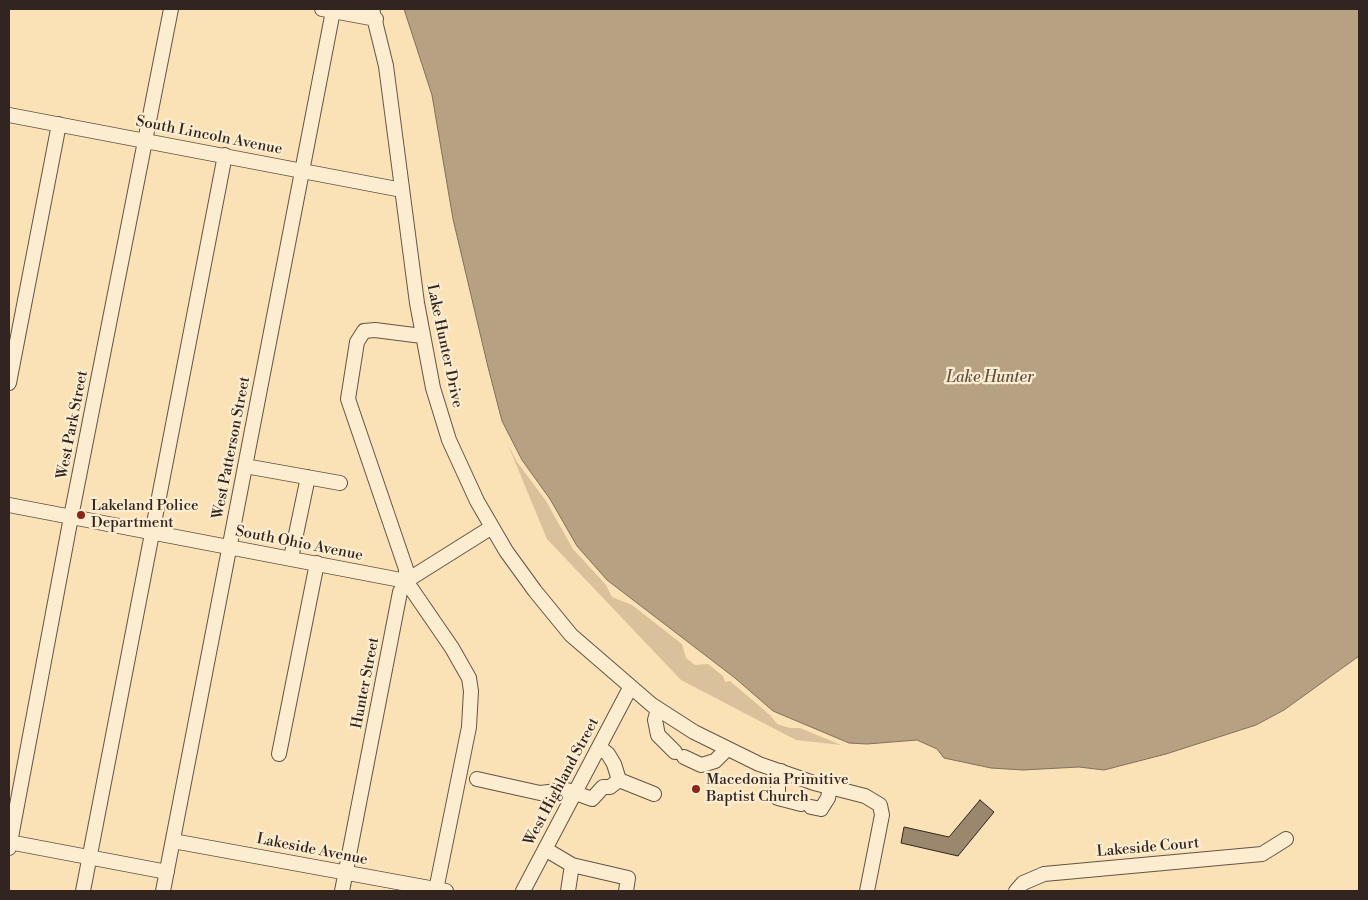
<!DOCTYPE html>
<html>
<head>
<meta charset="utf-8">
<style>
	body { margin:0 }
	#map { position:relative; width:1368px; height:900px; overflow:hidden; background:#fbe1b6; font-family:"Libre Bodoni",serif }
	canvas { display:block }
	.frame { position:absolute; inset:0; border:10px solid #322520; pointer-events:none }
</style>
</head>
<body>
<div id="map">
<canvas width="1368" height="900"></canvas>
<div class="frame"></div>
</div>
<script>
const g = document.querySelector('canvas').getContext('2d');
g.lineJoin = 'round';
function fill(path, color) { g.fillStyle = color; g.fill(path, 'evenodd'); }
const toPath = rows => new Path2D(rows.map(r => 'M' + r).join(''));
function stroke(path, color, width, dash) { g.strokeStyle = color; g.lineWidth = width; g.lineCap = dash ? 'butt' : 'round'; g.setLineDash(dash || []); g.stroke(path); }
function label(font, color, halo, rows, align = 'center') {
  g.font = font + ' "Libre Bodoni",serif'; g.lineWidth = 4.5; g.setLineDash([]); g.textBaseline = 'middle'; g.strokeStyle = halo; g.fillStyle = color; for (const [text, x, y, turn = 0] of rows) {
    g.save(); g.translate(x, y); g.rotate((+turn || 0) * Math.PI / 180); g.textAlign = isNaN(turn) ? turn : align; if (halo) g.strokeText(text, 0, 0); g.fillText(text, 0, 0); g.restore();
  }
}
const green = toPath([
	[508,445,517,462,546,501,573,549,606,585,612,597,632,605,682,644,686,658,695,665,708,664,723,676,725,682,730,681,771,716,777,724,790,728,800,728,841,745,796,740,681,680,547,539]
]);
const water = toPath([
	[404,9,1359,9,1359,656,1284,710,1256,725,1166,754,1104,770,1079,767,1023,770,991,768,944,758,937,749,917,740,867,744,849,743,773,711,735,678,607,580,577,546,550,499,522,460,502,421,488,367,453,219,432,95,404,9]
]);
const building = toPath([
	[980,800,994,812,958,856,901,843,904,827,949,837,980,800]
]);
const minor = toPath([
	[322,9,376,19],
	[372,9,386,66,417,303,433,388,449,440,477,501,506,551,535,591,571,635,652,705,694,732,759,764,814,783,865,796,880,805,882,815,867,891],
	[9,115,402,190],
	[422,336,375,330,364,331,357,342,348,399,406,569,406,581,452,648,469,678,471,691,469,727,436,890],
	[9,383,59,124],
	[245,466,340,483],
	[9,505,406,581],
	[291,558,308,477],
	[658,709,655,720,658,735,675,752],
	[599,747,608,754,614,764,619,780],
	[279,754,317,563],
	[684,757,701,765,705,764,715,761,727,749],
	[781,771,778,783,778,798,801,804],
	[477,779,540,793,567,790,592,799,603,787,610,787,619,780],
	[619,780,654,794],
	[811,807,821,809,828,798,830,787],
	[173,841,446,891],
	[9,842,167,872],
	[9,848,71,517,171,9],
	[545,849,572,865,628,878,626,891],
	[83,891,225,155],
	[163,891,333,11],
	[342,891,400,592,406,581,492,527],
	[523,891,630,688],
	[568,891,572,865],
	[1016,891,1023,883,1044,874,1262,854,1286,839]
]);
const markers = [
	[81,515,5,"#8f2418"],
	[696,789,5,"#8f2418"]
];
const streetNames = [
	["South Lincoln Avenue",209,136,11],
	["Lake Hunter Drive",444,346,78],
	["West Park Street",73,425,-79],
	["West Patterson Street",232,448,-79],
	["South Ohio Avenue",299,544,11],
	["Hunter Street",366,683,-79],
	["West Highland Street",562,782,-62],
	["Lakeside Court",1148,848,-5],
	["Lakeside Avenue",312,850,11]
];
const poiNames = [
	["Lakeland Police",91,506],
	["Department",91,523],
	["Macedonia Primitive",706,780],
	["Baptist Church",706,797]
];
const waterNames = [
	["Lake Hunter",990,378]
];
fill(green, '#d9c19c');
fill(water, '#b7a183');
stroke(water, '#826f5b', 1);
fill(building, '#9b876e');
stroke(building, '#322520', 1);
stroke(minor, '#645446', 16);
stroke(minor, '#fcecd0', 14);
for (const [x, y, r, color] of markers) { const dot = new Path2D(); dot.arc(x, y, r, 0, 2 * Math.PI); g.fillStyle = color; g.fill(dot); stroke(dot, '#fcecd0', 2); }
label('15px', '#322520', '#fcecd0', streetNames);
label('15px', '#322520', '#fcecd0', poiNames, 'left');
label('italic 16px', '#615043', '#fcecd0', waterNames);
</script>
</body>
</html>
